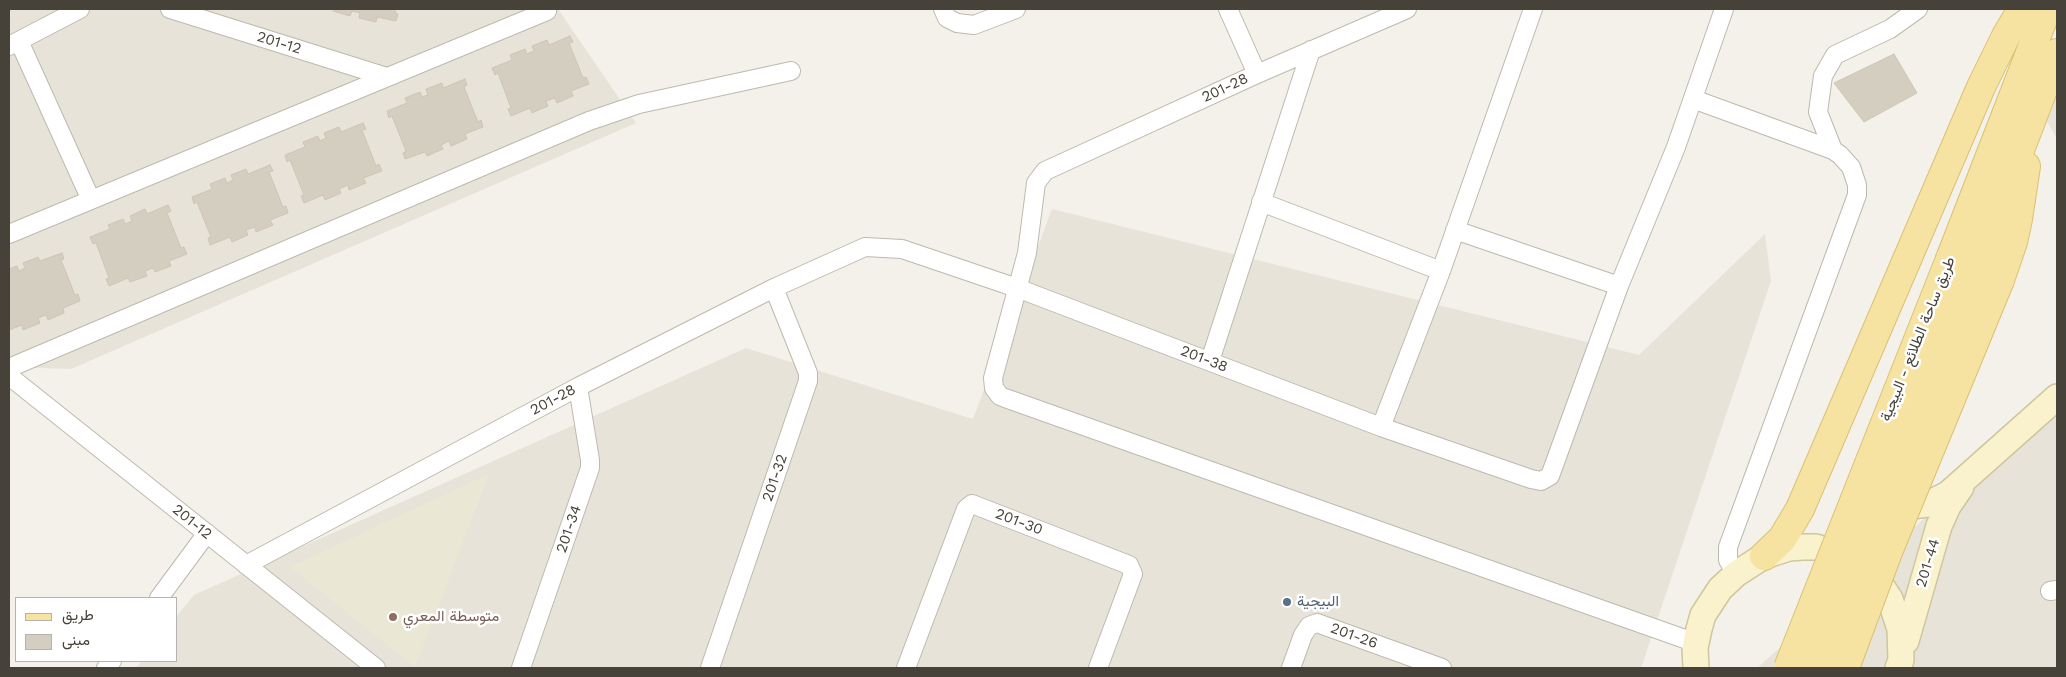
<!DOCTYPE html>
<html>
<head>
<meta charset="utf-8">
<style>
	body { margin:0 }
	#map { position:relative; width:2066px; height:677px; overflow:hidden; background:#f3f1ea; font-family:"Work Sans",Vazirmatn,sans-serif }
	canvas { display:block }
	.frame { position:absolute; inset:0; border:10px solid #474239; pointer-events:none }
	.legend { position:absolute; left:15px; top:597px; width:162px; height:65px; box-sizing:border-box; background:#fff; border:1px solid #b5b3b0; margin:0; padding:6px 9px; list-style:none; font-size:15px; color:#474239 }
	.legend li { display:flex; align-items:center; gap:10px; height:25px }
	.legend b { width:25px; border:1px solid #b5b3b0 }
</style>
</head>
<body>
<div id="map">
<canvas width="2066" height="677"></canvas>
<div class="frame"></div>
<ul class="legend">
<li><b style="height:6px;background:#f6e3a1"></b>طريق</li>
<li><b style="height:14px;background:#d4cec0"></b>مبنى</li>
</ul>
</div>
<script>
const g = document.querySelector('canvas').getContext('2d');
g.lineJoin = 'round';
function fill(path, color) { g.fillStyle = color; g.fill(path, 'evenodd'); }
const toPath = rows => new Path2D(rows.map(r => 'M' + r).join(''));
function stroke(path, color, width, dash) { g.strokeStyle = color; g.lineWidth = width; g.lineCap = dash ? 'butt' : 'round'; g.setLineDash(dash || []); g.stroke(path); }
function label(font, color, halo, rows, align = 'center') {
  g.font = font + ' "Work Sans",Vazirmatn,sans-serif'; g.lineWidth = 5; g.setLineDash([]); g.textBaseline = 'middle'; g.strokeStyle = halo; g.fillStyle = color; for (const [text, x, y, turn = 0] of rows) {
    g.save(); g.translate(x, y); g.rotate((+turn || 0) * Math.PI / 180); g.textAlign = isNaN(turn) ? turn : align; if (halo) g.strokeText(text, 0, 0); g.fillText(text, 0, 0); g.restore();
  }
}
const residential = toPath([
	[9,9,558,9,636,123,71,369,9,367],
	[2057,63,2057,139,2027,86],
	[1052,209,1639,355,1765,234,1771,281,1641,668,136,668,142,661,176,661,176,617,194,595,746,348,973,419],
	[2057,399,2057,668,1757,668,1974,474]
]);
const education = toPath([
	[489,474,415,667,290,567]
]);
const building = toPath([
	[334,9,396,9,395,13,398,14,396,21,377,17,376,22,359,18,360,13,352,11,350,16,333,11,334,9],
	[570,36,573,42,569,43,583,78,586,77,589,84,571,91,573,96,557,103,555,98,546,101,548,106,532,113,530,108,511,116,508,109,511,108,498,73,495,75,492,68,512,60,510,55,525,49,527,54,534,51,532,46,547,40,549,45,570,36],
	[1894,54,1917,93,1864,122,1834,83,1894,54],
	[465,79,467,85,464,87,478,122,481,120,483,127,465,134,467,139,451,146,449,141,441,145,443,149,427,156,425,152,405,159,403,153,406,151,392,116,389,118,387,111,407,103,405,98,420,92,422,97,428,95,426,89,442,83,443,88,465,79],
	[363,123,366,129,362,130,376,166,379,164,382,171,363,178,366,183,349,190,348,185,339,189,341,193,325,200,323,195,304,203,301,196,304,195,290,160,287,162,285,155,305,147,303,142,318,136,320,141,326,138,324,133,339,127,341,132,363,123],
	[270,165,273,171,269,172,283,207,286,206,288,213,270,220,273,225,256,232,255,227,246,230,248,235,232,242,230,237,210,245,208,238,211,237,197,202,194,204,192,197,212,189,210,184,225,178,227,183,233,180,231,175,246,169,248,174,270,165],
	[168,205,171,211,167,213,181,248,184,247,187,254,169,261,171,266,155,272,153,268,145,271,147,276,130,282,128,278,109,286,106,279,109,278,96,243,93,244,90,237,110,229,108,225,123,219,125,224,132,221,130,216,145,209,147,214,168,205],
	[62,253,64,259,61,260,75,295,78,294,80,301,63,308,64,313,48,320,46,315,38,318,40,323,23,330,22,325,9,330,9,269,17,266,19,271,25,268,23,263,38,257,40,261,62,253]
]);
const street = toPath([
	[170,9,387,77],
	[943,9,947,18,957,23,974,25,1016,9],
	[1228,9,1257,74],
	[1407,9,1257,74,1045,171,1036,183,1027,253,993,378,994,388,1000,396,1005,398,1696,643],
	[19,41,91,200],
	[9,46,80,9],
	[1693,99,1833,150,1840,155,1851,167,1857,185,1857,195,1728,547,1728,560,1736,574],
	[1833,150,1818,112,1823,76,1835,55,1890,29,1918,9],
	[1261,202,1441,271],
	[1455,230,1619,286],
	[9,234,547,11],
	[1210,361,1311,50],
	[9,368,589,121,639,104,791,71],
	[9,376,376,668],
	[1381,427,1441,271,1533,9],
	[246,565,578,387,774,288,865,247,902,249,1017,288,1381,427,1531,479,1541,481,1550,476,1619,286,1676,147,1724,9],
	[2050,591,2057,590],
	[159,598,207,533],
	[106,668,112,661],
	[521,668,590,468,590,460,578,387],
	[710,668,808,381,808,373,774,288],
	[906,668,966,509,972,504,1129,565,1133,574,1098,668],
	[1291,668,1303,635,1309,626,1317,623,1442,668]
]);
const secondary = toPath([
	[1891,512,1902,507,1928,504,1948,494,2057,397],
	[1906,641,1939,526,1948,506,1961,487],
	[1696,668,1695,648,1699,629,1703,615,1720,589,1736,574,1764,556,1789,548,1803,547,1816,547,1846,557,1872,574,1882,587,1890,599,1900,629,1901,660,1898,668]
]);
const primary = toPath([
	[1950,259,2047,9],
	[1975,268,2057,53],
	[2000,280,2013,242,2018,219,2026,166],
	[1764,556,1782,539,1800,509,1981,87,2006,36,2022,9]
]);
const primaryBridge = toPath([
	[1788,668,1950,259],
	[1816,668,1975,268],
	[1845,668,1888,552,2000,280]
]);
const markers = [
	[1287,602,5,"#5c6f8a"],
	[393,617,5,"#8d6e63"]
];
const streetNames = [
	["201-12",279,43,17],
	["201-28",1225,88,-25],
	["طريق ساحة الطلائع - البيجية",1918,339,-68],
	["201-38",1204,359,21],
	["201-28",553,400,-28],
	["201-32",775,478,-71],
	["201-12",192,522,39],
	["201-30",1019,522,21],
	["201-34",569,529,-71],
	["201-44",1928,563,-73],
	["201-26",1354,636,20]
];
const serviceNames = [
	["البيجية",1297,602]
];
const educationNames = [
	["متوسطة المعري",403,617]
];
fill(residential, '#e7e3d8');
fill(education, '#ebe7d5');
fill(building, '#d4cec0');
stroke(building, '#cec6b4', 1);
stroke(street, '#beb9ad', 20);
stroke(secondary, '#cfc69d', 28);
stroke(primary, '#dac272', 30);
stroke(street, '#fff', 18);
stroke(secondary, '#faf2cd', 25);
stroke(primary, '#f6e3a1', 28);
stroke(primaryBridge, '#dac272', 30, []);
stroke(primaryBridge, '#f6e3a1', 28);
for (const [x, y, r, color] of markers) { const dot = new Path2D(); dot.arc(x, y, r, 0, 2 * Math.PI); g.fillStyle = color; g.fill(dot); stroke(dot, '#fff', 2); }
label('15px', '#474239', '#fff', streetNames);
label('15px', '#4e5e75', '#fff', serviceNames, 'left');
label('15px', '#785e54', '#fff', educationNames, 'left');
</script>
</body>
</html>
